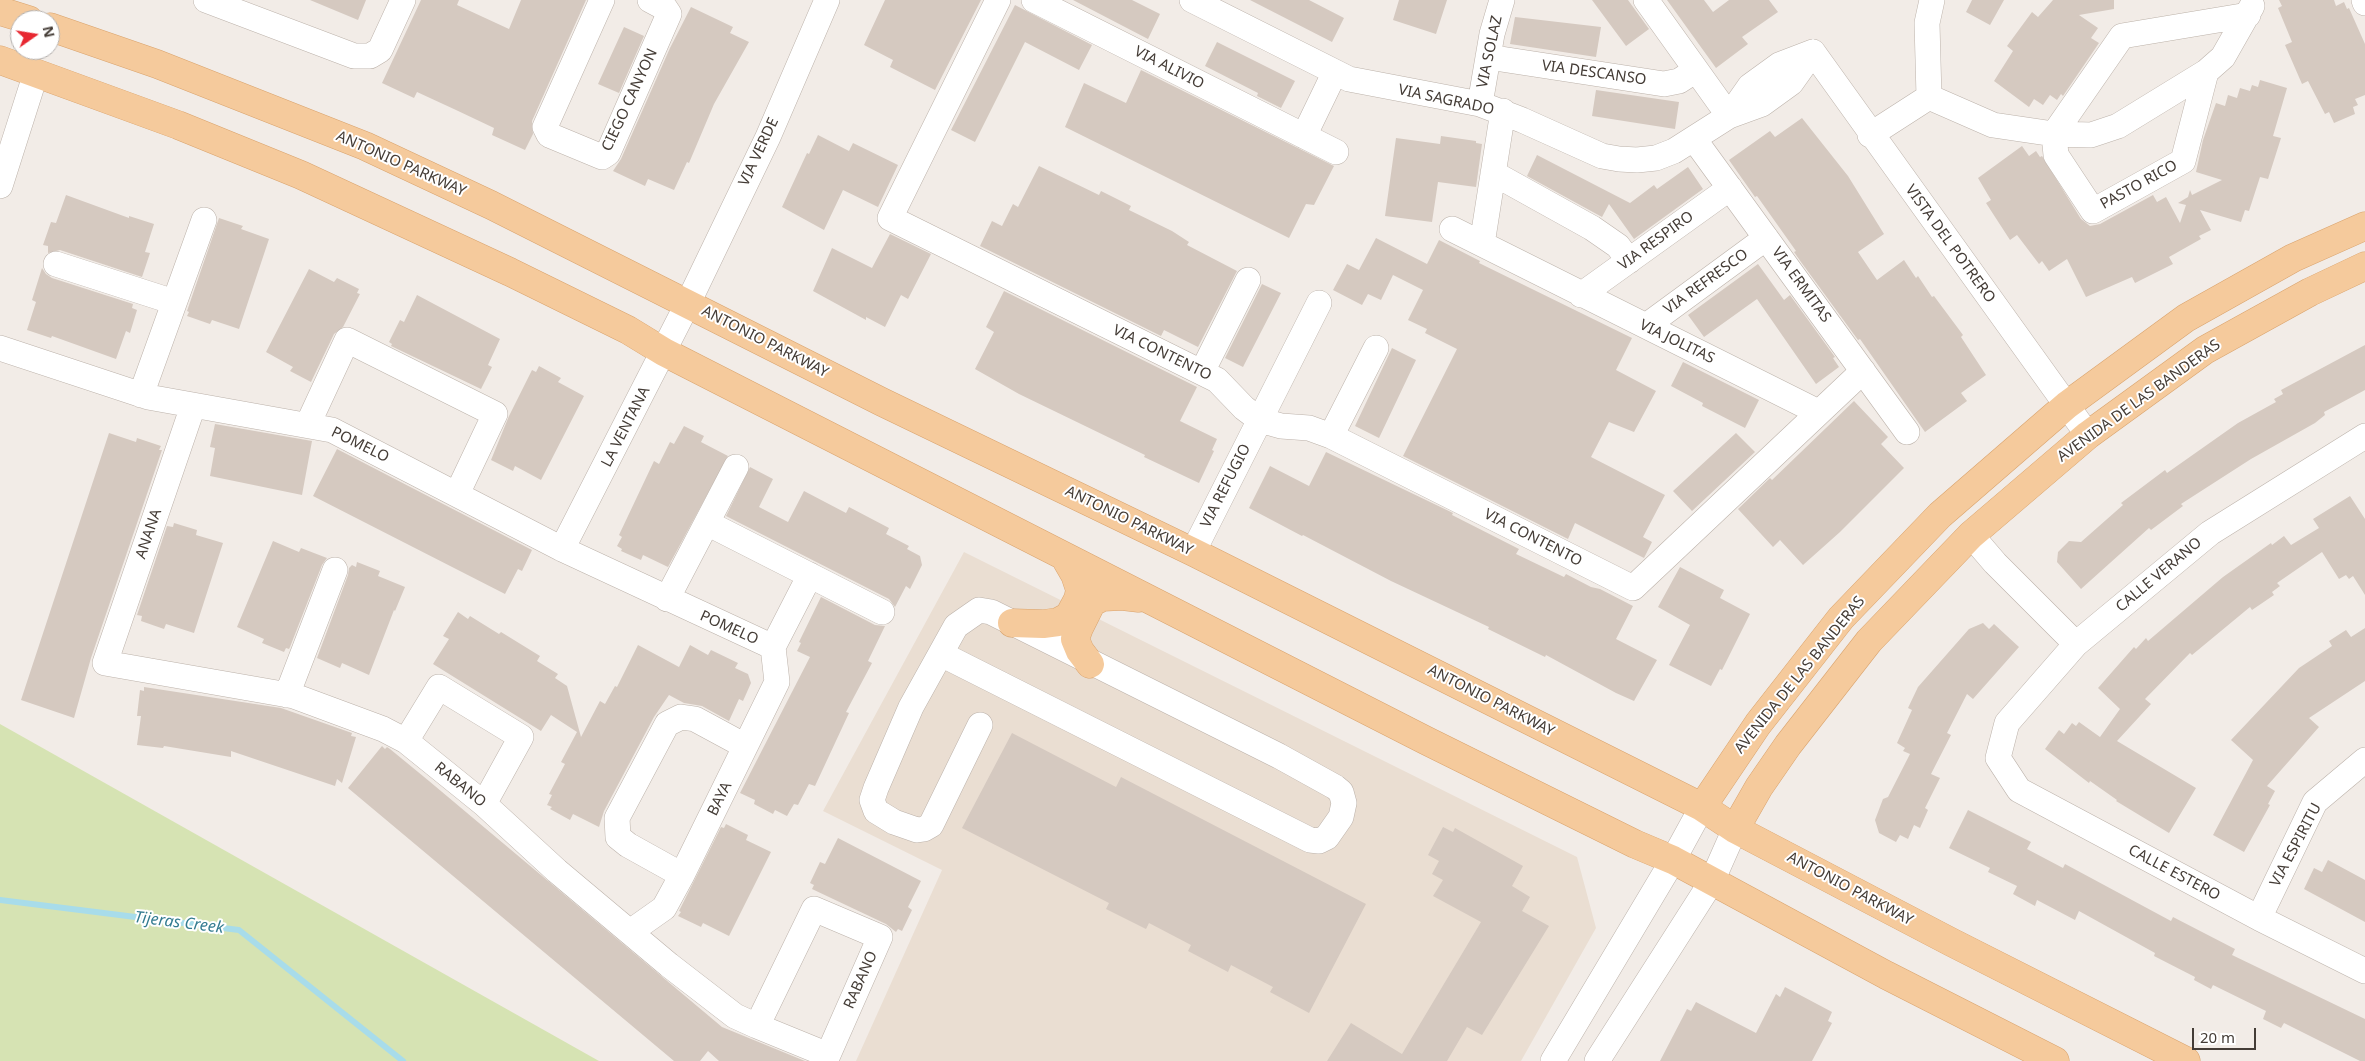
<!DOCTYPE html>
<html>
<head>
<meta charset="utf-8">
<style>
	body { margin:0 }
	#map { position:relative; width:2365px; height:1061px; overflow:hidden; background:#f2ece7; font-family:"Noto Sans",sans-serif }
	canvas { display:block }
	.north { position:absolute; left:10px; top:10px; width:50px; height:50px; box-sizing:border-box; background:#fff; border:1px solid #b4b1af; border-radius:50%; rotate:77deg; font-size:14px; font-weight:700; line-height:20px; text-align:center; color:#443c36 }
	.north::after { content:''; display:block; margin:auto; width:18px; height:22px; background:#e72831; clip-path:polygon(50% 0,100% 100%,50% 72%,0 100%) }
	.scale { position:absolute; left:2192px; top:1028px; width:64px; height:22px; box-sizing:border-box; border:2px solid #443c36; border-top:0; padding-left:6px; font-size:15px; line-height:18px; white-space:nowrap; color:#443c36; -webkit-text-stroke:4px #fff; paint-order:stroke }
</style>
</head>
<body>
<div id="map">
<canvas width="2365" height="1061"></canvas>
<div class="north">N</div>
<div class="scale">20 m</div>
</div>
<script>
const g = document.querySelector('canvas').getContext('2d');
g.lineJoin = 'round';
function fill(path, color) { g.fillStyle = color; g.fill(path, 'evenodd'); }
const toPath = rows => new Path2D(rows.map(r => 'M' + r).join(''));
function stroke(path, color, width, dash) { g.strokeStyle = color; g.lineWidth = width; g.lineCap = dash ? 'butt' : 'round'; g.setLineDash(dash || []); g.stroke(path); }
function label(font, color, halo, rows, align = 'center') {
  g.font = font + ' "Noto Sans",sans-serif'; g.lineWidth = 4; g.setLineDash([]); g.textBaseline = 'middle'; g.strokeStyle = halo; g.fillStyle = color; for (const [text, x, y, turn = 0] of rows) {
    g.save(); g.translate(x, y); g.rotate((+turn || 0) * Math.PI / 180); g.textAlign = isNaN(turn) ? turn : align; if (halo) g.strokeText(text, 0, 0); g.fillText(text, 0, 0); g.restore();
  }
}
const education = toPath([
	[964,552,1577,857,1596,928,1521,1061,856,1061,942,870,823,811]
]);
const green = toPath([
	[0,724,599,1061,0,1061]
]);
const stream = toPath([
	[0,900,239,930,403,1061]
]);
const building = toPath([
	[310,0,366,0,358,20],
	[421,0,459,0,457,5,509,29,521,0,586,0,532,121,533,134,525,150,492,135,494,128,456,110,417,92,414,98,382,83],
	[885,0,981,0,935,90,890,67,893,60,864,45],
	[1073,0,1132,0,1160,14,1148,39],
	[1250,0,1309,0,1344,18,1332,42],
	[1399,0,1447,0,1436,34,1393,20],
	[1592,0,1628,0,1649,29,1626,46],
	[1667,0,1704,0,1713,12,1729,0,1769,0,1778,12,1742,37,1748,44,1716,68],
	[1972,0,2004,0,1990,25,1966,12],
	[2053,0,2114,0,2114,9,2079,15,2098,28,2091,38,2099,43,2063,96,2061,94,2057,100,2050,95,2043,105,2034,99,2029,107,1994,81,2013,51,2007,46,2032,12,2038,17],
	[2279,0,2334,0,2336,6,2344,2,2347,9,2349,8,2365,44,2365,95,2355,99,2358,105,2353,107,2355,114,2334,123,2329,112,2325,114,2308,81,2302,84,2285,45,2292,42,2278,8,2282,6],
	[1015,5,1092,45,1079,70,1025,42,975,142,951,130],
	[691,7,733,27,730,33,749,42,714,104,689,163,687,162,674,190,648,179,645,186,613,171,621,159,670,48],
	[1515,17,1601,27,1596,57,1510,44],
	[624,27,644,36,619,93,598,84],
	[1217,42,1295,81,1281,108,1257,96,1258,93,1205,66],
	[1141,70,1334,166,1314,205,1306,204,1289,238,1065,127,1084,83,1126,103],
	[2260,80,2287,88,2273,136,2281,138,2268,179,2260,177,2249,211,2245,210,2241,222,2200,210,2211,230,2199,236,2201,239,2169,257,2173,264,2135,283,2132,277,2086,297,2067,259,2049,271,2042,261,2039,264,2017,235,2010,240,1986,203,1991,200,1978,178,2022,146,2029,156,2036,151,2040,157,2042,156,2081,219,2090,226,2100,224,2153,195,2157,202,2166,197,2180,223,2186,205,2178,203,2188,197,2190,190,2192,195,2222,180,2196,172,2203,140,2216,103,2225,106,2228,95,2237,98,2240,88,2250,91,2252,85,2258,87],
	[1596,90,1679,102,1675,129,1592,116],
	[1802,118,1848,176,1884,234,1858,252,1877,280,1904,260,1916,278,1918,276,1932,297,1934,296,1963,335,1961,337,1986,375,1961,393,1967,401,1925,432,1860,339,1858,340,1801,262,1794,252,1796,251,1757,196,1755,197,1729,160,1770,131,1775,137],
	[818,135,849,151,853,143,898,165,878,207,843,190,824,230,782,207,807,153,809,154],
	[1441,136,1476,141,1476,143,1482,144,1476,187,1438,182,1432,222,1385,216,1396,138,1440,144],
	[1537,155,1630,203,1654,185,1657,189,1688,167,1703,189,1634,239,1609,204,1602,217,1527,176],
	[1039,166,1099,195,1101,191,1131,206,1129,210,1172,231,1189,242,1187,245,1237,271,1198,347,1164,330,1161,336,980,246,992,221,1002,226,1013,204,1018,207],
	[66,195,129,218,129,216,154,224,145,252,150,253,142,277,60,250,48,253,48,246,43,245,51,222,56,223],
	[219,218,243,226,241,229,269,239,239,329,212,320,210,324,187,316,189,312,187,311],
	[890,234,931,254,908,299,901,295,885,327,866,317,866,320,813,291,832,248,872,268],
	[1376,238,1427,264,1439,240,1480,261,1479,263,1632,338,1616,370,1656,391,1634,432,1609,422,1591,457,1665,495,1643,537,1652,542,1644,558,1575,523,1568,539,1403,456,1457,349,1425,333,1427,329,1408,320,1423,290,1393,275,1381,300,1368,294,1362,305,1333,290,1347,264,1359,270],
	[1758,264,1784,300,1790,295,1835,357,1833,358,1839,367,1816,384,1757,299,1704,337,1688,315],
	[42,268,46,274,52,278,133,304,132,308,137,310,130,333,126,331,116,359,52,336,51,338,27,330,36,302,32,300],
	[309,269,334,282,337,278,359,289,357,293,360,294,343,327,334,334,311,382,290,371,293,367,266,352],
	[1262,284,1281,293,1243,367,1225,358],
	[1004,291,1197,387,1180,421,1217,439,1212,450,1214,451,1199,483,1144,457,1145,455,1019,394,975,369,994,332,986,327],
	[417,295,500,339,488,365,492,367,481,389,391,346,392,344,389,342,400,320,404,322],
	[2365,345,2365,390,2324,412,2325,415,2315,423,2251,459,2181,504,2183,506,2151,530,2149,528,2081,589,2057,562,2058,552,2069,541,2081,542,2123,505,2121,503,2165,470,2167,473,2238,423,2276,402,2274,399,2283,394,2281,390],
	[1392,348,1416,360,1379,438,1355,426],
	[1683,362,1759,400,1745,428,1702,406,1703,403,1671,386],
	[539,366,561,378,558,382,584,396,541,480,515,466,513,471,491,460,509,416,532,370,536,372],
	[1854,401,1888,437,1881,444,1904,468,1840,532,1803,565,1780,540,1773,547,1738,509,1770,478,1772,480],
	[215,424,312,441,302,495,210,476,215,448,210,447],
	[684,426,704,436,701,442,728,456,668,567,643,555,641,560,621,551,622,549,617,546,622,537,619,535,654,461,659,464,670,442,674,444],
	[109,433,136,442,137,438,161,446,159,450,162,450,91,658,74,718,21,700],
	[1736,433,1755,452,1692,511,1673,491],
	[337,449,532,550,522,571,518,569,505,594,313,496],
	[1326,452,1453,513,1452,515,1519,549,1516,554,1564,577,1566,574,1591,587,1600,589,1633,606,1616,639,1657,660,1634,701,1616,693,1546,655,1545,657,1488,629,1489,627,1391,581,1303,535,1302,536,1249,508,1270,466,1309,486],
	[750,467,773,479,759,507,788,522,804,491,846,513,849,507,889,528,886,534,909,546,907,549,920,556,922,565,910,589,906,586,895,607,889,599,726,516],
	[2350,496,2365,519,2365,595,2353,576,2349,579,2346,575,2339,579,2322,552,2277,583,2280,586,2272,592,2274,595,2252,610,2250,607,2192,655,2190,653,2145,699,2151,704,2117,741,2196,788,2169,833,2116,801,2117,800,2090,781,2089,783,2045,749,2059,730,2064,734,2072,723,2076,726,2079,722,2100,737,2120,709,2098,688,2134,647,2136,649,2146,638,2148,641,2223,577,2271,543,2272,545,2284,536,2291,545,2319,528,2313,519],
	[174,523,197,530,196,535,223,543,194,633,166,624,164,629,141,621,142,616,137,615,167,526,173,527],
	[273,541,299,552,301,548,327,558,322,565,290,647,289,649,286,648,284,652,262,643,264,639,237,627],
	[357,562,380,571,378,576,405,587,395,611,394,610,369,675,342,663,340,668,317,658,348,575,349,568,352,565,356,567],
	[1680,567,1724,590,1720,598,1750,614,1722,670,1720,669,1711,686,1669,665,1690,625,1658,607],
	[821,597,875,625,885,626,868,661,872,663,846,712,849,713,815,786,809,784,798,805,794,804,787,816,775,810,773,814,754,804,755,800,740,793,810,657,797,651,801,643,799,642],
	[458,612,468,619,470,616,499,634,501,632,540,656,537,661,558,674,555,678,567,686,581,737,600,701,605,704,615,686,617,687,638,645,679,667,690,645,708,655,711,650,738,663,735,668,748,674,751,683,743,701,739,699,729,721,702,706,684,703,669,695,654,717,604,811,599,827,573,814,570,820,550,809,552,807,547,805,552,795,549,794,565,764,561,762,577,732,551,715,541,731,433,664,449,639,443,636],
	[1983,623,1989,629,1994,624,2019,647,1973,699,1967,694,1947,733,1951,735,1931,774,1940,778,1925,808,1928,810,1920,828,1914,825,1908,839,1900,835,1896,842,1879,833,1875,820,1883,799,1888,797,1910,754,1903,751,1905,748,1897,743,1912,710,1908,708,1918,687,1969,629],
	[2365,628,2365,681,2309,718,2319,727,2267,786,2275,791,2268,804,2270,805,2244,852,2213,835,2253,760,2231,740,2299,668,2332,646,2329,641,2346,630,2351,637],
	[144,687,281,708,352,733,351,736,356,737,342,783,337,779,335,786,231,751,231,757,164,746,163,748,137,745,141,716,137,716,140,690,144,691],
	[1012,733,1116,787,1121,777,1366,904,1309,1013,1270,992,1273,987,1231,965,1228,972,1188,951,1191,945,1149,923,1146,929,1106,909,1109,903,962,828],
	[382,746,385,749,387,747,390,749,429,781,722,1027,805,1061,719,1061,708,1051,700,1061,674,1061,348,788],
	[1968,810,2031,842,2027,849,2063,868,2065,864,2171,921,2173,917,2235,949,2232,955,2365,1019,2365,1061,2360,1061,2284,1023,2281,1028,2263,1019,2266,1011,2213,985,2211,989,2194,980,2195,977,2154,956,2155,953,2079,911,2075,920,2037,900,2035,906,2013,894,2017,886,1988,872,1990,868,1949,848],
	[726,824,748,835,746,840,771,852,729,936,703,923,701,927,678,916,681,912,679,911,721,827,724,828],
	[1443,827,1453,832,1455,828,1523,866,1512,886,1530,897,1522,911,1549,926,1482,1035,1467,1027,1447,1061,1327,1061,1351,1023,1402,1054,1481,922,1433,896,1443,880,1432,874,1439,861,1428,855],
	[838,838,921,881,908,907,912,910,902,931,898,929,896,932,886,924,812,889,814,885,810,883,820,862,825,864],
	[2328,860,2365,880,2365,922,2304,889,2314,868,2322,872],
	[1785,987,1832,1012,1828,1021,1832,1023,1812,1061,1660,1061,1687,1009,1691,1011,1696,1002,1756,1033,1776,994,1780,997]
]);
const minor = toPath([
	[206,0,354,56,370,56,380,50,403,0],
	[602,0,545,127,549,135,602,157,608,153,669,14,665,8,650,0],
	[998,0,890,218,1217,380,1244,408,1260,420,1281,426,1309,428,1331,436,1633,588,1863,371],
	[1034,0,1336,152],
	[1192,0,1349,79,1480,104,1522,120,1602,156,1619,159,1637,160,1656,158,1674,151,1729,116,1762,104,1791,83,1813,52],
	[1646,0,1729,116],
	[1932,0,1927,23,1929,97,1993,125,2054,134,2091,135,2118,126,2206,72,2223,57,2252,6],
	[2364,0,2365,3],
	[1813,52,2088,435],
	[1488,57,1664,84,1679,81,1696,70],
	[2206,72,2183,161,2093,211,2056,155,2054,134,2122,36,2248,15],
	[1480,104,1492,34,1502,0],
	[1729,116,1750,86,1779,65,1813,52],
	[1870,135,1929,97],
	[1304,136,1334,74],
	[1694,139,1907,432],
	[1493,173,1592,228,1618,246,1629,261],
	[0,186,36,73],
	[1452,229,1818,412],
	[1482,244,1503,111],
	[56,264,174,302],
	[1581,295,1730,188],
	[1646,326,1766,238],
	[0,348,148,397,332,430,562,549,773,647],
	[1202,372,1248,280],
	[141,395,204,220],
	[193,406,105,663,294,696,383,729,406,741,484,804,557,871,669,965,735,1016,757,1026,828,1055,880,937,814,909,757,1026],
	[308,424,347,340,495,414,457,494],
	[1331,436,1376,348],
	[2365,436,2210,533,2076,644,2007,723,1998,758,2019,790,2259,918,2365,971],
	[707,523,882,612],
	[1971,535,1995,563,2076,644],
	[562,549,688,303,768,137,827,0],
	[1193,552,1319,303],
	[667,599,736,467],
	[773,647,810,575],
	[941,654,1310,840,1319,841,1327,837,1341,817,1344,803,1341,792,1335,787,1279,756,991,612,979,610,956,626,911,707,876,788,872,800,876,811,894,822,917,830,924,829,931,825,980,725],
	[287,695,335,570],
	[406,741,439,687,521,737,484,804],
	[682,875,628,845,618,837,617,818,667,724,681,717,695,719,745,746],
	[2259,918,2315,802,2365,760],
	[630,932,664,908,682,875,777,682,773,647],
	[1553,1061,1673,860,1702,807],
	[1597,1061,1712,881,1735,829]
]);
const major = toPath([
	[0,11,29,20],
	[50,27,157,64,365,146,491,205,882,402,1193,552,1702,807,1735,829,1951,942,2186,1061],
	[0,60,178,125,301,175,510,272,628,330,664,352,1427,741,1635,844,1673,860,1886,975,2055,1061],
	[1012,623,1043,624,1058,622,1069,616,1078,599,1080,590,1075,575,1064,556],
	[1090,664,1080,651,1075,639,1079,628,1092,602,1103,597,1122,596,1139,598],
	[1702,807,1758,724,1841,618,1940,515,2067,405,2186,318,2293,258,2365,226],
	[1735,829,1759,787,1788,745,1869,641,1971,535,2088,435,2205,350,2310,292,2365,266]
]);
const streetNames = [
	["VIA SOLAZ",1490,52,-78],
	["VIA ALIVIO",1169,68,27],
	["VIA DESCANSO",1594,73,8],
	["CIEGO CANYON",630,100,-65],
	["VIA SAGRADO",1446,100,12],
	["VIA VERDE",759,152,-65],
	["ANTONIO PARKWAY",401,164,24],
	["PASTO RICO",2139,185,-29],
	["VIA RESPIRO",1656,241,-36],
	["VISTA DEL POTRERO",1950,244,54],
	["VIA REFRESCO",1706,282,-36],
	["VIA ERMITAS",1801,285,54],
	["ANTONIO PARKWAY",765,342,27],
	["VIA JOLITAS",1677,342,26],
	["VIA CONTENTO",1162,353,26],
	["AVENIDA DE LAS BANDERAS",2139,401,-36],
	["LA VENTANA",626,427,-63],
	["POMELO",360,445,26],
	["VIA REFUGIO",1226,486,-63],
	["ANTONIO PARKWAY",1129,521,26],
	["ANANA",149,534,-71],
	["VIA CONTENTO",1533,538,27],
	["CALLE VERANO",2159,575,-40],
	["POMELO",729,628,24],
	["AVENIDA DE LAS BANDERAS",1800,675,-51],
	["ANTONIO PARKWAY",1491,701,27],
	["RABANO",460,785,39],
	["BAYA",720,799,-64],
	["VIA ESPIRITU",2296,845,-62],
	["CALLE ESTERO",2174,873,28],
	["ANTONIO PARKWAY",1850,889,28],
	["RABANO",861,980,-66]
];
const waterNames = [
	["Tijeras Creek",179,923,7]
];
fill(education, '#eaded2');
fill(green, '#d6e3b3');
stroke(stream, '#a8dcea', 6);
fill(building, '#d5c9c0');
stroke(minor, '#bcb2aa', 26);
stroke(major, '#d9a36d', 29);
stroke(minor, '#fff', 25);
stroke(major, '#f5ca9c', 28);
label('15px', '#443c36', '#fff', streetNames);
label('italic 16px', '#337b90', '#fff', waterNames);
</script>
</body>
</html>
